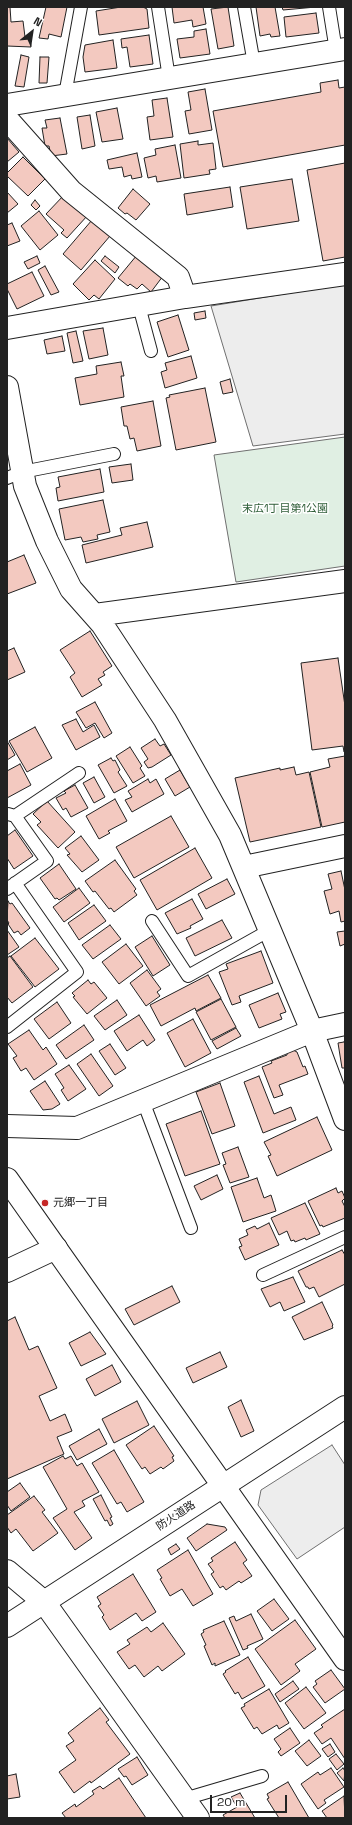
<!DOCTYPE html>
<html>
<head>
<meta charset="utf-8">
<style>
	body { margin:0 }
	#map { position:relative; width:352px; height:1825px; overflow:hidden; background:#fff; font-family:"Space Grotesk",sans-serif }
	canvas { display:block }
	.frame { position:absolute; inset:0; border:8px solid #222; pointer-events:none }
	.north { position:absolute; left:12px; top:12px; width:40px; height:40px; -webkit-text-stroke:3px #fff; paint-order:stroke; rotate:30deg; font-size:11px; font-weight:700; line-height:16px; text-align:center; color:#222 }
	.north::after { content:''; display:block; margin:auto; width:14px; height:18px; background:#222; clip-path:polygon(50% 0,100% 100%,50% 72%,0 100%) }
	.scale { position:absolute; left:210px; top:1795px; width:77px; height:18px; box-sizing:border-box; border:2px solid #222; border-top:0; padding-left:5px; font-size:12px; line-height:14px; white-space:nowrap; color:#222; -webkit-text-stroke:3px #fff; paint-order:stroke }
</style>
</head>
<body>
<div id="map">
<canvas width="352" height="1825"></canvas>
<div class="frame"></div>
<div class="north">N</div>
<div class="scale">20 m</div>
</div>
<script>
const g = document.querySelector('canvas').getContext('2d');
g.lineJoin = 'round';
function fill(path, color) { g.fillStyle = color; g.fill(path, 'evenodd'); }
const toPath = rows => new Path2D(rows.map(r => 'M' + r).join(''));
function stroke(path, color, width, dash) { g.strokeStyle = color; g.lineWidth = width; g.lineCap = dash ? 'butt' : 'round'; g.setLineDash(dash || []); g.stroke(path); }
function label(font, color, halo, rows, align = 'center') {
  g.font = font + ' "Space Grotesk","Noto Sans JP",sans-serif'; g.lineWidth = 3; g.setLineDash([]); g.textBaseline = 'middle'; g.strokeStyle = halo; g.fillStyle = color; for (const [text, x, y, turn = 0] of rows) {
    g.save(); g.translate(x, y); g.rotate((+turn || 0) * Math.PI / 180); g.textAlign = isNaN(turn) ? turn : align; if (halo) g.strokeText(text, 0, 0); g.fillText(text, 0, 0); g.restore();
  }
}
const green = toPath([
	[345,437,345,566,236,582,214,455,345,437]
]);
const parking = toPath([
	[345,284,345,434,253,446,211,306,345,284],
	[332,1445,345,1465,345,1527,297,1559,258,1505,261,1490,332,1445]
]);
const building = toPath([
	[7,7,10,7,11,22,23,21,25,37,30,37,31,47,7,46,7,7],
	[46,7,67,7,61,37,49,34,48,39,39,38,46,7],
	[121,7,143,7,147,9,149,28,99,35,96,11,121,7],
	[172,7,203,7,206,24,193,27,192,20,174,23,172,7],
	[228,7,234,46,218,49,211,9,228,7],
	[256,7,275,7,280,36,271,37,270,34,260,36,256,7],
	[282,7,316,7,283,10,282,7],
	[316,13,319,33,286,37,284,17,316,13],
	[206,29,210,54,180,58,177,39,194,37,194,31,206,29],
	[149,35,153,64,130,67,127,47,122,48,121,39,149,35],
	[113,40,117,68,85,72,83,57,85,45,113,40],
	[21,55,29,57,24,87,15,86,21,55],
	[40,57,49,57,47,83,39,83,40,57],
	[338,80,339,88,345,87,345,145,223,167,213,111,321,92,320,83,338,80],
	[205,89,212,130,189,134,185,111,191,110,188,92,205,89],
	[167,98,173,137,150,140,147,117,154,116,152,100,167,98],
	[117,108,123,139,102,142,96,112,117,108],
	[90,115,95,146,82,149,77,117,90,115],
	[60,118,67,154,51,156,49,146,45,146,42,128,47,128,45,120,60,118],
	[7,138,19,152,7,162,7,138],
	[198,141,198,145,213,143,216,169,209,170,210,174,184,178,180,144,198,141],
	[175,145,181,178,157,182,156,176,148,178,144,158,156,155,155,149,175,145],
	[137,153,142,177,132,179,131,175,124,177,122,167,109,169,107,160,137,153],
	[23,157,45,179,28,196,7,176,7,173,23,157],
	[345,163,345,257,323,261,307,170,345,163],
	[292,179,299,221,247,229,240,187,292,179],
	[230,187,233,207,187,215,184,194,230,187],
	[133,189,150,204,136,220,127,213,125,214,118,208,133,189],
	[7,192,18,204,7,213,7,192],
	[65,194,88,215,67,238,61,233,64,230,46,214,65,194],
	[35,200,40,206,36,210,31,205,35,200],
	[39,211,58,235,40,250,21,226,39,211],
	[92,220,110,236,81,270,63,254,92,220],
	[12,223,20,241,7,246,7,225,12,223],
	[137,255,163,276,151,292,142,284,137,289,130,284,128,286,118,278,137,255],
	[37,256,40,263,28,269,24,262,37,256],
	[105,256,119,267,115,273,101,261,105,256],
	[95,260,115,279,99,299,94,295,89,300,73,284,95,260],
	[45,266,59,292,51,295,38,270,45,266],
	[32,272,44,296,17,309,7,289,7,284,32,272],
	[205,311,206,318,195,320,194,313,205,311],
	[178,315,189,350,168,357,157,322,178,315],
	[103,328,108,355,89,359,83,331,103,328],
	[76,331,83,361,73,363,67,333,76,331],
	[62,336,65,351,47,354,44,340,62,336],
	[191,356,197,378,165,388,161,372,167,370,165,363,191,356],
	[121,362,124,376,121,376,124,397,80,405,75,378,97,374,96,366,121,362],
	[230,379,233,392,223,394,220,382,230,379],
	[205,388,216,442,176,450,166,398,170,397,169,395,205,388],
	[153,401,161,446,137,451,134,438,130,439,127,426,124,426,121,407,153,401],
	[131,464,133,480,112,483,109,467,131,464],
	[100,469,104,492,58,501,56,488,60,487,58,477,100,469],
	[103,500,110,532,97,535,98,539,83,542,81,537,65,540,59,509,103,500],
	[147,522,153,547,86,563,82,545,122,535,120,528,147,522],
	[24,555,36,583,7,594,7,562,24,555],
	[90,631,112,666,103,672,105,675,98,679,102,685,82,697,70,677,75,673,60,650,90,631],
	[14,648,25,672,7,680,7,651,14,648],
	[338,658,345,706,345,752,344,752,343,746,312,750,301,663,338,658],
	[95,702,112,733,104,738,95,723,86,728,76,712,95,702],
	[76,719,83,732,94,725,100,737,76,750,62,725,76,719],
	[35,727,52,758,27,772,9,741,35,727],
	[155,739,160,746,164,744,171,755,152,767,148,768,144,762,148,759,141,748,155,739],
	[7,741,15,755,7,760,7,741],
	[130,747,142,766,140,768,145,776,133,783,116,756,130,747],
	[345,756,345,822,322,827,310,772,330,767,328,759,345,756],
	[111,758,113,761,115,760,120,770,118,772,127,786,114,793,98,765,111,758],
	[20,764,31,785,7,798,7,771,20,764],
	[294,767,296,775,309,772,321,827,250,842,235,778,280,768,280,770,294,767],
	[180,770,190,787,175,796,165,779,180,770],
	[94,777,105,797,94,803,83,783,94,777],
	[148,779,150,783,156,779,164,794,132,812,125,800,132,797,128,791,148,779],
	[75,785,88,808,71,817,66,808,63,810,56,798,66,793,64,791,75,785],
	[115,799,127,821,108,831,110,833,99,839,86,816,115,799],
	[47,801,75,832,58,848,37,825,41,822,33,814,47,801],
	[171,816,189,847,134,878,116,847,171,816],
	[15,830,33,856,14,869,7,858,7,836,15,830],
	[81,836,99,860,82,872,67,855,70,854,65,848,81,836],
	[195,848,212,878,157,910,140,880,195,848],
	[115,860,136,889,134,891,137,895,114,912,111,908,109,909,95,891,93,892,85,881,115,860],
	[59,864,76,889,59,900,57,898,55,899,40,878,59,864],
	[341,871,345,890,345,921,341,922,339,911,330,914,324,891,332,889,328,874,341,871],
	[227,879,235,894,206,909,198,894,227,879],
	[79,888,90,903,64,922,53,907,79,888],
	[192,899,203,919,190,926,191,928,177,934,165,913,192,899],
	[8,901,10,904,12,903,30,928,21,935,18,931,14,933,8,924,9,923,7,920,8,901],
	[94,905,106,921,79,940,68,923,94,905],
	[222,920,232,938,195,956,186,938,222,920],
	[110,925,121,939,93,959,82,945,110,925],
	[7,930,19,947,7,955,7,930],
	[345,931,345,944,340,946,337,932,345,931],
	[152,936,170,965,153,976,135,947,152,936],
	[35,938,59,969,35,987,11,956,35,938],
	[126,944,143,966,119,984,102,962,126,944],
	[261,951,273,983,239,996,241,1002,232,1005,219,972,228,969,226,964,261,951],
	[10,956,33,987,12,1003,7,997,7,958,10,956],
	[147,970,161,989,157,992,160,996,146,1006,130,983,147,970],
	[208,975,221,998,196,1011,195,1008,161,1026,150,1005,208,975],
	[88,980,91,984,94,982,107,998,87,1014,73,997,75,996,72,993,88,980],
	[278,993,286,1012,280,1014,282,1019,259,1028,249,1005,278,993],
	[221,999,236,1027,211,1040,196,1012,221,999],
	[117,1000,127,1015,105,1030,94,1016,117,1000],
	[57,1002,71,1023,49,1039,34,1019,57,1002],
	[139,1015,155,1040,147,1046,143,1040,127,1051,114,1031,139,1015],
	[193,1019,211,1053,185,1067,167,1033,193,1019],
	[84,1025,94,1040,66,1059,56,1045,84,1025],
	[236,1028,241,1036,217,1049,212,1041,236,1028],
	[29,1030,43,1050,46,1047,57,1064,34,1080,26,1068,21,1071,13,1058,17,1056,8,1044,29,1030],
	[345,1039,345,1068,342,1068,338,1043,344,1042,345,1039],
	[110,1044,126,1068,115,1075,99,1051,110,1044],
	[293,1050,297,1052,303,1067,305,1066,308,1074,279,1085,283,1095,274,1098,262,1067,272,1063,271,1061,287,1055,287,1053,293,1050],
	[91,1054,113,1086,99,1096,77,1064,91,1054],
	[69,1065,86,1089,68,1101,61,1090,64,1088,55,1074,69,1065],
	[259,1076,274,1114,291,1107,296,1120,263,1133,244,1082,259,1076],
	[45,1081,60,1104,52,1109,43,1110,30,1091,45,1081],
	[220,1083,235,1126,212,1134,196,1092,220,1083],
	[201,1111,220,1164,185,1176,166,1124,201,1111],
	[317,1117,332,1150,277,1176,268,1156,271,1155,264,1142,317,1117],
	[238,1147,249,1177,230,1183,223,1165,226,1164,222,1153,238,1147],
	[217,1175,223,1189,201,1200,194,1186,217,1175],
	[257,1178,264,1198,271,1195,276,1211,243,1222,231,1187,257,1178],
	[336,1188,338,1193,342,1191,345,1198,342,1201,345,1207,345,1218,323,1227,322,1225,320,1226,308,1201,336,1188],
	[305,1203,320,1234,306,1240,305,1238,295,1242,294,1240,291,1241,287,1231,279,1235,271,1218,305,1203],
	[269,1223,279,1245,245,1260,239,1247,242,1246,239,1239,248,1235,246,1230,255,1226,257,1229,269,1223],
	[342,1250,345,1255,345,1284,319,1297,314,1287,309,1289,308,1287,306,1287,298,1271,342,1250],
	[293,1277,305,1302,284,1311,280,1302,270,1307,261,1289,293,1277],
	[172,1286,180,1302,134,1325,125,1309,172,1286],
	[322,1302,333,1325,332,1326,333,1328,304,1340,292,1317,322,1302],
	[15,1317,29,1350,38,1346,57,1388,39,1396,50,1421,65,1414,72,1431,57,1437,64,1454,7,1479,7,1321,15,1317],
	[90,1332,106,1354,81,1366,69,1343,90,1332],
	[220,1352,227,1367,193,1383,186,1368,220,1352],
	[112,1365,121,1382,95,1396,86,1379,112,1365],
	[241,1400,254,1431,241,1437,228,1407,241,1400],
	[137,1401,149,1425,114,1443,102,1419,137,1401],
	[154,1426,174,1456,172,1457,174,1461,163,1469,161,1467,150,1474,145,1467,142,1469,126,1445,154,1426],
	[99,1429,107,1444,77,1460,69,1446,99,1429],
	[114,1450,144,1502,127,1512,121,1502,117,1504,92,1463,114,1450],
	[63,1456,65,1459,71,1456,77,1466,82,1463,99,1492,82,1501,85,1506,74,1512,92,1538,75,1550,53,1518,67,1509,43,1467,63,1456],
	[20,1483,30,1497,11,1511,7,1505,7,1492,20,1483],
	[101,1495,112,1517,110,1518,113,1524,110,1526,107,1520,105,1521,93,1499,101,1495],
	[34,1496,45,1510,42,1512,58,1533,33,1551,16,1529,11,1533,7,1527,7,1515,34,1496],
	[207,1524,225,1527,227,1530,196,1551,187,1538,207,1524],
	[235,1542,247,1560,243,1563,252,1576,241,1583,239,1581,226,1590,223,1586,220,1588,211,1574,214,1572,208,1564,213,1561,211,1558,235,1542],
	[176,1544,180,1549,171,1555,168,1549,176,1544],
	[188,1550,213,1594,193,1606,182,1589,170,1596,160,1579,162,1578,157,1570,188,1550],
	[133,1574,156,1612,142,1621,136,1613,110,1630,102,1617,104,1615,98,1606,101,1604,97,1597,133,1574],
	[274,1599,289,1619,272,1631,257,1611,274,1599],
	[251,1614,263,1639,247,1646,248,1648,243,1650,229,1618,234,1616,236,1621,251,1614],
	[295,1620,316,1649,295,1664,300,1671,281,1685,255,1649,295,1620],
	[224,1621,240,1655,215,1666,215,1663,212,1665,204,1646,206,1645,201,1634,204,1632,203,1630,224,1621],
	[163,1623,185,1654,162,1671,158,1666,144,1677,135,1665,129,1669,117,1652,130,1644,127,1640,147,1627,151,1632,163,1623],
	[248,1657,265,1686,242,1699,238,1692,235,1694,223,1674,226,1672,225,1671,248,1657],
	[331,1670,345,1689,325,1703,313,1687,317,1684,315,1681,331,1670],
	[293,1681,299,1689,280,1702,275,1694,293,1681],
	[306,1687,326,1713,304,1729,285,1703,306,1687],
	[269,1689,289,1723,279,1729,277,1725,262,1734,257,1727,254,1729,241,1708,245,1706,244,1704,269,1689],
	[100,1708,109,1720,106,1722,130,1754,91,1783,90,1781,74,1793,59,1772,76,1760,66,1746,74,1741,68,1733,100,1708],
	[345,1709,345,1759,331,1738,322,1744,314,1733,323,1727,321,1725,345,1709],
	[290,1728,300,1743,281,1756,278,1752,281,1749,274,1739,290,1728],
	[309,1740,321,1756,307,1766,295,1751,309,1740],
	[330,1744,335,1752,328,1757,322,1749,330,1744],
	[336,1754,344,1764,337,1770,329,1759,336,1754],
	[137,1757,148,1775,132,1785,126,1776,124,1777,118,1769,137,1757],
	[331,1768,344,1787,324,1800,326,1803,318,1809,301,1784,318,1772,320,1775,331,1768],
	[343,1768,345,1771,344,1781,337,1773,343,1768],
	[16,1774,20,1797,7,1799,7,1776,16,1774],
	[119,1778,146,1818,66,1818,62,1813,75,1804,76,1807,94,1794,92,1791,100,1786,103,1789,119,1778],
	[288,1782,309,1818,279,1818,267,1799,269,1798,267,1794,288,1782],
	[240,1793,255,1818,225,1818,223,1815,237,1807,231,1797,240,1793],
	[344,1796,345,1818,327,1818,322,1811,344,1796]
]);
const service = toPath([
	[158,7,169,78],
	[244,7,254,64],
	[329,7,336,51],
	[65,95,81,7],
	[139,306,151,351],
	[7,478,22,472,114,454],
	[8,814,15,816,79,773],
	[7,889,47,861,15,816],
	[152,921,188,976,270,930],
	[7,1027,77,972,15,883],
	[143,1101,191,1228],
	[263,1275,345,1237],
	[184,1799,262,1776]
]);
const minor = toPath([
	[7,105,345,49],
	[7,119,71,191,178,277,185,297],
	[7,328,185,297,345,274],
	[7,387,25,486,47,541,71,589,102,624,165,720,230,835,312,1031,345,1119],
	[95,615,345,581],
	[244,867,345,846],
	[7,1126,77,1128,312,1031,345,1024],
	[7,1271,56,1248],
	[7,1571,44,1602,198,1818]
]);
const tertiary = toPath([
	[7,1179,345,1659],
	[7,1626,345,1407]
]);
const markers = [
	[45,1203,4,"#c62828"]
];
const parkNames = [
	["末広1丁目第1公園",285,509]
];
const poiNames = [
	["元郷一丁目",53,1203]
];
const streetNames = [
	["防火道路",176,1516,-33]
];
fill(green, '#e0efe3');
stroke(green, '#6f6f6f', 1);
fill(parking, '#ededed');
stroke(parking, '#6f6f6f', 1);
fill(building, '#f3c9c0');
stroke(building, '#222', 1);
stroke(service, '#222', 14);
stroke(minor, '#222', 24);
stroke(tertiary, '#222', 24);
stroke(service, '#fff', 12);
stroke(minor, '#fff', 22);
stroke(tertiary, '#fff', 22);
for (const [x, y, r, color] of markers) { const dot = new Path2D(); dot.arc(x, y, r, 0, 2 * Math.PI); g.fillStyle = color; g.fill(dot); stroke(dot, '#fff', 1.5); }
label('11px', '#2f5e38', '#fff', parkNames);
label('11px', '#222', '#fff', poiNames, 'left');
label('11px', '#222', '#fff', streetNames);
</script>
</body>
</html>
